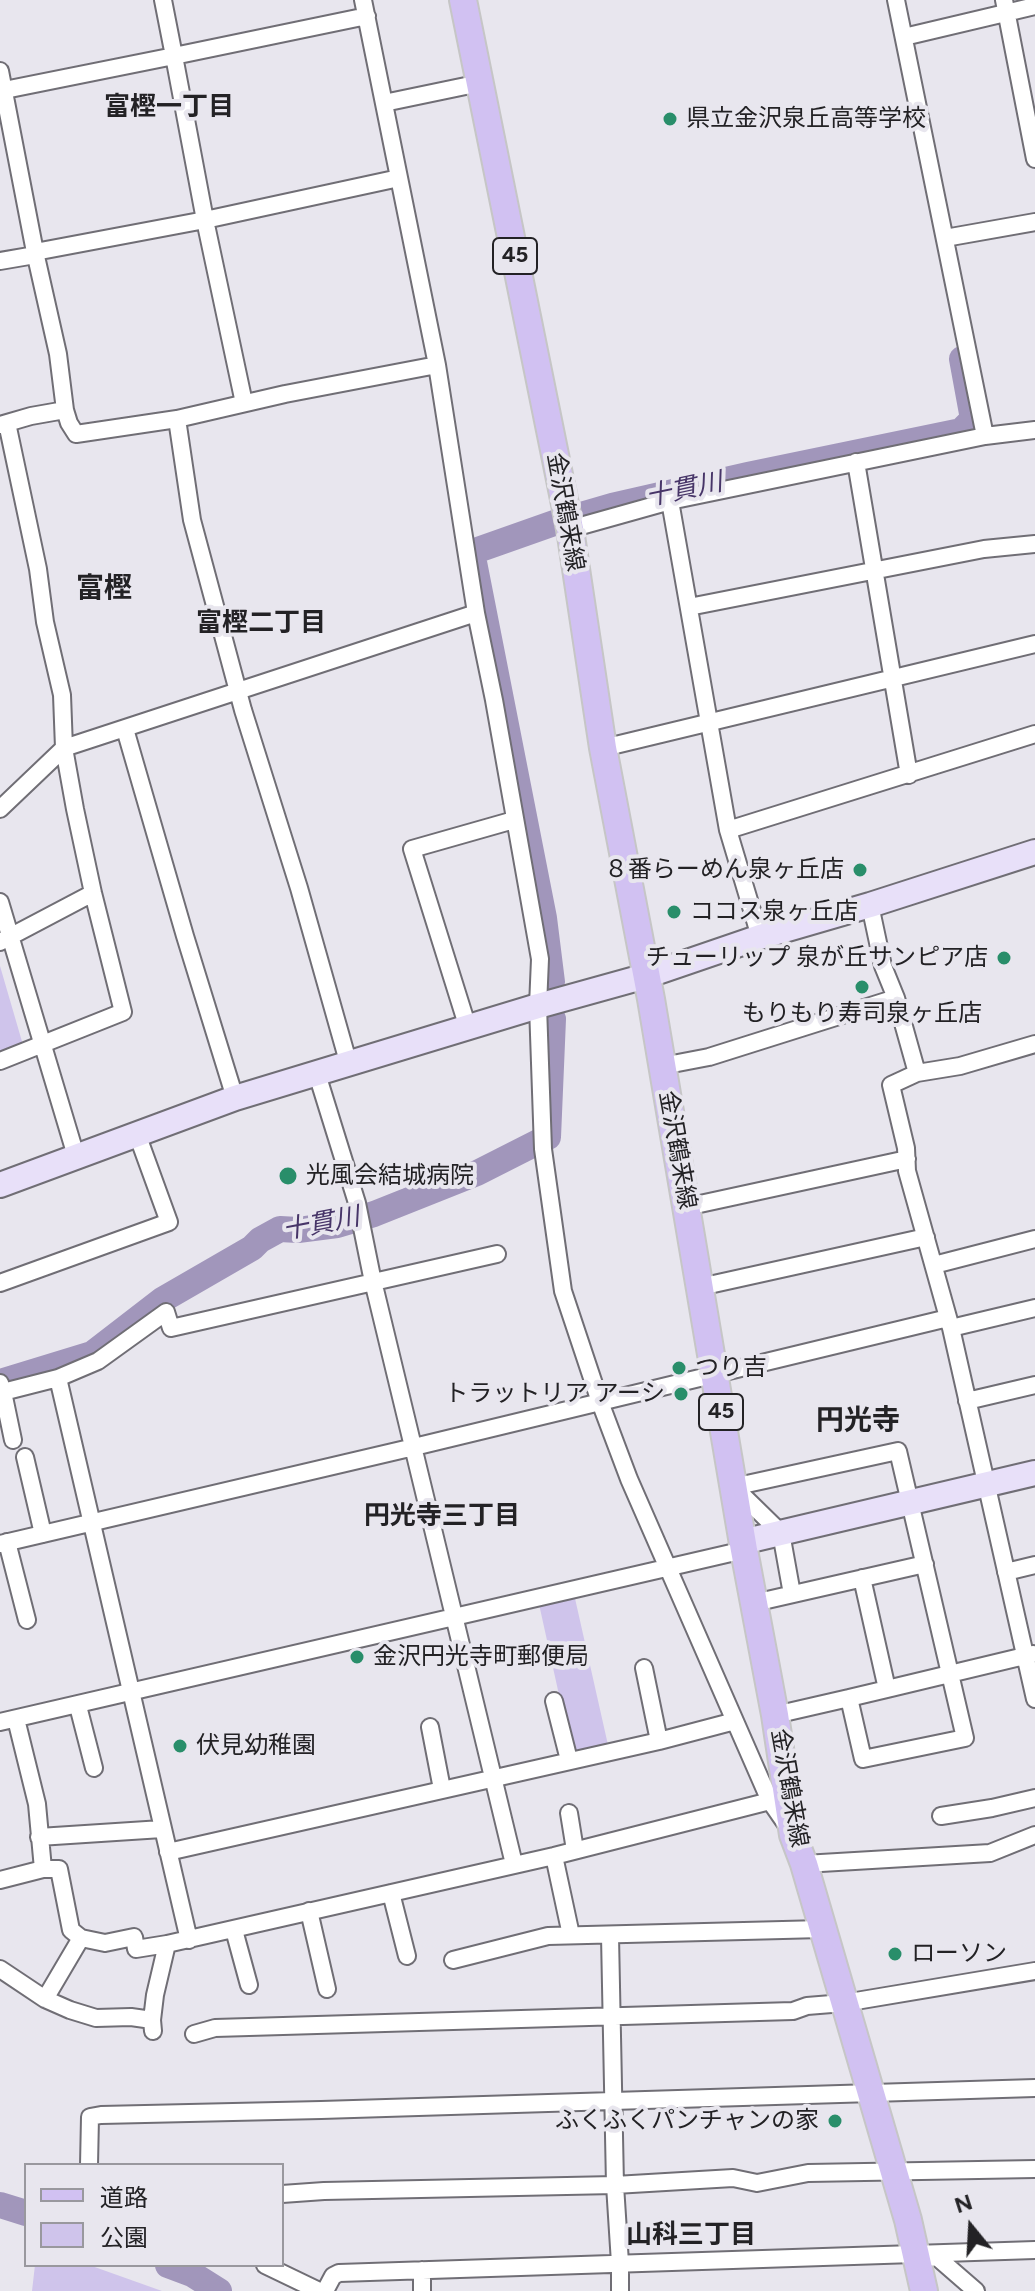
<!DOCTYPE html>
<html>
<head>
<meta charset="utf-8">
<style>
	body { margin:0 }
	#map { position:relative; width:1035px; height:2291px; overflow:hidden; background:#e8e6ee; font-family:Figtree,"Noto Sans JP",sans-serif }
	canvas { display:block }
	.legend { position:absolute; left:24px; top:2163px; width:260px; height:104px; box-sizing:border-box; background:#e8e6ee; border:2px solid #99989e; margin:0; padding:10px 14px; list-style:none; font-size:24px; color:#232225 }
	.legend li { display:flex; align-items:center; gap:16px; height:40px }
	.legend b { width:40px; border:2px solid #99989e }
	.north { position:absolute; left:931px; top:2187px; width:80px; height:80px; -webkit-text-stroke:6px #e8e6ee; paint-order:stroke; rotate:342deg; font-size:22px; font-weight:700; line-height:32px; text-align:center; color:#232225 }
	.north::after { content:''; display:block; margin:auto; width:28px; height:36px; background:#232225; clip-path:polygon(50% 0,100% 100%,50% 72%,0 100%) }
</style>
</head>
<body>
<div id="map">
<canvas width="1035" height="2291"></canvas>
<ul class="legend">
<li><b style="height:10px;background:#d1c1f2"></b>道路</li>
<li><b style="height:22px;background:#cfc4eb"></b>公園</li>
</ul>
<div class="north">N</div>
</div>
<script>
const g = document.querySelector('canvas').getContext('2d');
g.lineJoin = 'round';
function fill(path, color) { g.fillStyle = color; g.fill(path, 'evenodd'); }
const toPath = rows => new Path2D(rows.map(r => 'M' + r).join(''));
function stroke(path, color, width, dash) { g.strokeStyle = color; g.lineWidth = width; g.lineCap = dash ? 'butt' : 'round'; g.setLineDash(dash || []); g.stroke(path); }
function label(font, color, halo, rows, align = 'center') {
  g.font = font + ' Figtree,"Noto Sans JP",sans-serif'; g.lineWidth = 8; g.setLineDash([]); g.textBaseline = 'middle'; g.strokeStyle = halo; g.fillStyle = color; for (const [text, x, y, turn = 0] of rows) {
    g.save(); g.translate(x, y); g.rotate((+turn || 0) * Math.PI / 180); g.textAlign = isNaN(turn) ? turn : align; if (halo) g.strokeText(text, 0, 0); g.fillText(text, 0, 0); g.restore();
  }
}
const green = toPath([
	[0,966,23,1045,0,1053],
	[574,1594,608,1745,572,1754,539,1604],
	[35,2265,89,2265,162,2291,32,2291]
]);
const river = toPath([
	[552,982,544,918,472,552,557,522,612,506,748,475,961,431,973,419,962,359],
	[0,1382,92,1354,162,1300,252,1248,260,1240,280,1229,298,1230,337,1225,374,1214,477,1173,548,1137,553,1019],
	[0,2205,26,2213],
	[168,2265,192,2274,219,2291]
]);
const street = toPath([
	[363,0,437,365,476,613,494,700,540,959,538,1006,543,1149,563,1291,600,1402,629,1479,770,1801,788,1827],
	[896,0,985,436],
	[1004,0,1035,159],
	[904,37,1035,6],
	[0,71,35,252],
	[0,91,174,56,163,0],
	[384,103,480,83],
	[399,178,205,220,35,252,58,354,65,410,69,423,76,434,177,419,285,394,437,365],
	[945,238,1035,222],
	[0,261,35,255],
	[244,403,205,220,174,56,367,16],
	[177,419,192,520,243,710,299,888,349,1065],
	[0,425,31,416,65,410],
	[856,462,909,775],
	[670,501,728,830,760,937],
	[570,529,670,501,985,436,1035,430],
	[689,607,984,549,1035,544],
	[125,729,185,936,235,1098],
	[603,748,1035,644],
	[0,809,64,748,476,613],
	[728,830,1035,734],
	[0,902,76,1156],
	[870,905,883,966,896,998],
	[0,942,93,893],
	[468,1028,412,849,514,820],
	[1035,1044,960,1066,917,1073,891,1085,906,1148,907,1171,951,1328,1035,1699],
	[0,1061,123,1012,93,893,75,809,64,748,62,695,45,622,38,569,7,423],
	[662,1066,709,1057,896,998,917,1073],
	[317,1074,357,1203,372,1277,514,1864],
	[686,1207,907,1159],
	[934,1265,1035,1239],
	[0,1283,169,1222,137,1134],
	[700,1287,926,1237],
	[951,1328,1035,1308],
	[58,1378,98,1361,166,1312,171,1328,497,1254],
	[0,1383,3,1392,58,1378,189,1940],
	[0,1393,3,1392,13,1440],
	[967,1401,1035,1385],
	[25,1457,43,1534],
	[733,1487,898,1451,965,1738,863,1759,849,1698,775,1715],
	[735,1488,781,1533,792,1594],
	[7,1542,27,1620],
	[0,1544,414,1447,948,1318],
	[1006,1572,1035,1565],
	[754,1603,925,1564],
	[644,1668,659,1741],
	[887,1689,1033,1654],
	[849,1698,887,1689,862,1578],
	[554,1701,569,1760],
	[78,1706,94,1768],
	[16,1719,37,1804,43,1869,59,1869,71,1930,81,1938,105,1943,134,1937,136,1949,167,1944],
	[0,1722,744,1550],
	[430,1727,442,1789],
	[569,1813,575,1850],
	[941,1816,992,1808,1035,1798],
	[39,1837,162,1829],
	[168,1852,659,1741,735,1721],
	[554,1856,571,1935],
	[804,1864,990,1853,1035,1835],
	[0,1880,43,1869],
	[391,1893,407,1956],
	[309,1911,327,1989],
	[234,1930,249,1985],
	[610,1936,615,2185,620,2263,620,2291],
	[453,1960,548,1936,822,1929],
	[0,1969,45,1999,70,2010,96,2018,131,2017,152,2020],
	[45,1999,81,1938],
	[153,2031,152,2020,155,1995,167,1944,554,1856,770,1801],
	[194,2034,215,2028,793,2011,807,2006,844,2003,1035,1971],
	[89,2165,90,2117,101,2115,321,2110,1035,2088],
	[282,2194,324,2191,615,2185,733,2178,757,2183,808,2173,1035,2169],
	[930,2257,938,2258,976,2291],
	[265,2265,319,2291],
	[325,2291,333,2276,339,2273,1035,2250],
	[422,2291,422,2270]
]);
const secondary = toPath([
	[0,1185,235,1098,538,1006,646,976,760,937,870,905,1035,852],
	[742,1542,1035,1473]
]);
const primary = toPath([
	[463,0,570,529,603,748,651,999,744,1550,775,1715,793,1835,804,1864,908,2220,924,2291]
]);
const markers = [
	[670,119,8,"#298e6a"],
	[860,870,8,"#298e6a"],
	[674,912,8,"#298e6a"],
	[1004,958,8,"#298e6a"],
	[862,987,8,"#298e6a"],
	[288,1176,10,"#298e6a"],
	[679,1368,8,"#298e6a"],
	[681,1394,8,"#298e6a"],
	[357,1657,8,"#298e6a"],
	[180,1746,8,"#298e6a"],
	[895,1954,8,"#298e6a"],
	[835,2121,8,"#298e6a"]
];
const shields = [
	[515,256,44],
	[721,1412,44]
];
const shieldNames = [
	["45",515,256],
	["45",721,1412]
];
const poiNames = [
	["県立金沢泉丘高等学校",686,119],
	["８番らーめん泉ヶ丘店",844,870,"right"],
	["ココス泉ヶ丘店",690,912],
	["チューリップ 泉が丘サンピア店",988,958,"right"],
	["もりもり寿司泉ヶ丘店",862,1014,"center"],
	["光風会結城病院",306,1176],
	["つり吉",695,1368],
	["トラットリア アーシ",665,1394,"right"],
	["金沢円光寺町郵便局",373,1657],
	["伏見幼稚園",196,1746],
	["ローソン",911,1954],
	["ふくふくパンチャンの家",819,2121,"right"]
];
const streetNames = [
	["金沢鶴来線",565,512,80],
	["金沢鶴来線",677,1150,80],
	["金沢鶴来線",789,1788,80]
];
const neighbourhoodNames = [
	["富樫一丁目",169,107],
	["富樫二丁目",261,623],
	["円光寺三丁目",442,1516],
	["山科三丁目",691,2235]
];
const waterNames = [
	["十貫川",684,490,-12],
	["十貫川",321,1224,-11]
];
const quarterNames = [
	["富樫",104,589],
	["円光寺",858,1421]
];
fill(green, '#cfc4eb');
stroke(river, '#a196bb', 26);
stroke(street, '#706e75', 20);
stroke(secondary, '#706e75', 28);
stroke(primary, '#c6c6c6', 30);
stroke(street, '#fff', 16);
stroke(secondary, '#e8e0f9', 24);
stroke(primary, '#d1c1f2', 26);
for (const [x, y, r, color] of markers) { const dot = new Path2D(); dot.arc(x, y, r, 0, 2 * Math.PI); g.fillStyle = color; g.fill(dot); stroke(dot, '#e8e6ee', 3); }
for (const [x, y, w] of shields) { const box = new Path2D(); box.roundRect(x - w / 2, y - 18, w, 36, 6); g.fillStyle = '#e8e6ee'; g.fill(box); stroke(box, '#232225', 2); }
label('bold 22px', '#232225', null, shieldNames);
label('24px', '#232225', '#e8e6ee', poiNames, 'left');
label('24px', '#232225', '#e8e6ee', streetNames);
label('bold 26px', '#232225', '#e8e6ee', neighbourhoodNames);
label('italic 26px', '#473568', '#e8e6ee', waterNames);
label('bold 28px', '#232225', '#e8e6ee', quarterNames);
</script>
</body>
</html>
